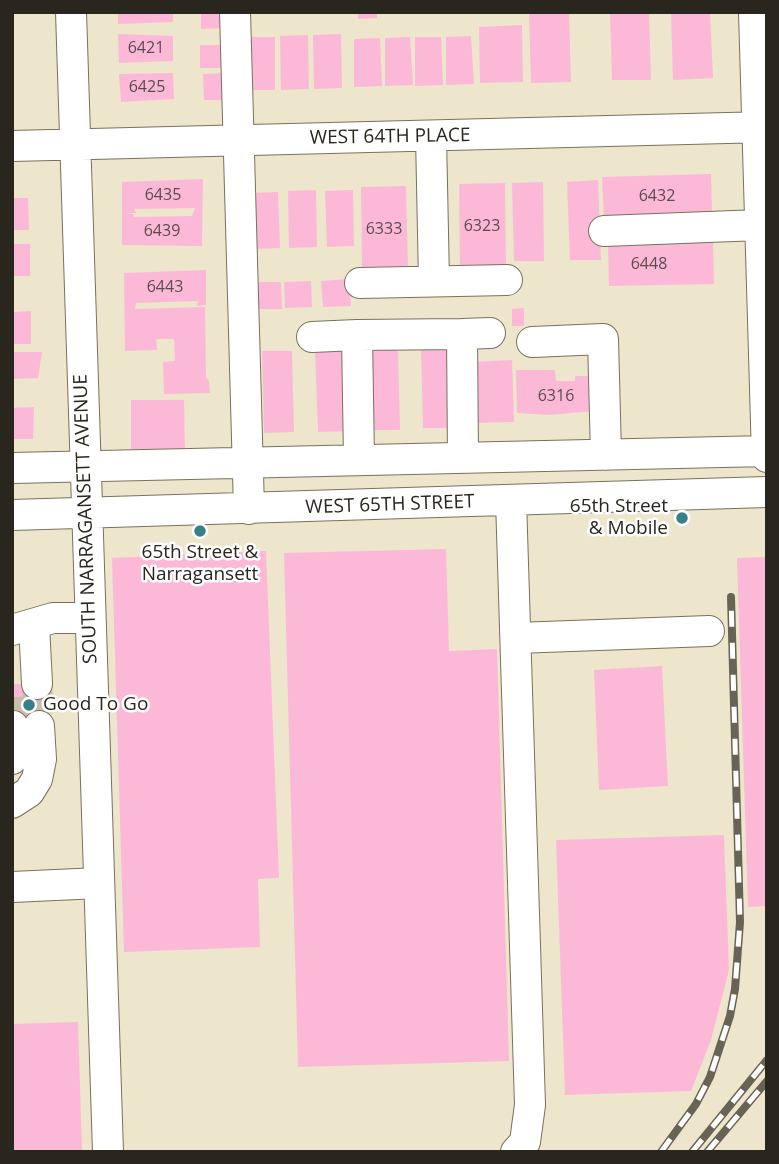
<!DOCTYPE html>
<html>
<head>
<meta charset="utf-8">
<style>
	body { margin:0 }
	#map { position:relative; width:779px; height:1164px; overflow:hidden; background:#eee5cd; font-family:"Open Sans",sans-serif }
	canvas { display:block }
	.frame { position:absolute; inset:0; border:14px solid #29261d; pointer-events:none }
</style>
</head>
<body>
<div id="map">
<canvas width="779" height="1164"></canvas>
<div class="frame"></div>
</div>
<script>
const g = document.querySelector('canvas').getContext('2d');
g.lineJoin = 'round';
function fill(path, color) { g.fillStyle = color; g.fill(path, 'evenodd'); }
const toPath = rows => new Path2D(rows.map(r => 'M' + r).join(''));
function stroke(path, color, width, dash) { g.strokeStyle = color; g.lineWidth = width; g.lineCap = dash ? 'butt' : 'round'; g.setLineDash(dash || []); g.stroke(path); }
function label(font, color, halo, rows, align = 'center') {
  g.font = font + ' "Open Sans",sans-serif'; g.lineWidth = 5; g.setLineDash([]); g.textBaseline = 'middle'; g.strokeStyle = halo; g.fillStyle = color; for (const [text, x, y, turn = 0] of rows) {
    g.save(); g.translate(x, y); g.rotate((+turn || 0) * Math.PI / 180); g.textAlign = isNaN(turn) ? turn : align; if (halo) g.strokeText(text, 0, 0); g.fillText(text, 0, 0); g.restore();
  }
}
const building = toPath([
	[118,12,173,12,173,22,118,24],
	[201,12,224,12,225,28,201,29],
	[358,12,377,12,377,18,358,19],
	[529,12,569,12,571,82,531,83],
	[610,12,649,12,651,80,612,80],
	[671,12,710,12,713,78,673,80],
	[522,25,523,82,480,83,479,27],
	[118,34,173,36,173,61,119,63],
	[341,34,342,88,314,89,313,35],
	[308,35,309,89,281,90,280,36],
	[471,36,474,84,446,85,446,37],
	[247,37,275,37,275,90,247,90],
	[410,37,413,85,385,86,385,38],
	[415,37,441,37,443,85,415,86],
	[380,38,382,86,354,87,354,39],
	[200,45,227,45,228,68,200,68],
	[173,73,174,99,121,102,119,74],
	[230,73,230,100,204,100,203,74],
	[711,174,712,214,604,220,602,177],
	[203,179,202,246,122,245,122,182],
	[195,208,192,216,134,217,133,214,125,213,136,213,134,209],
	[598,180,601,260,570,260,567,182],
	[543,182,544,261,514,261,512,183],
	[505,183,506,268,460,269,459,184],
	[406,186,408,270,362,272,361,187],
	[316,190,317,247,289,248,288,191],
	[353,190,354,246,327,247,325,191],
	[278,192,280,248,252,249,249,193],
	[12,198,28,198,29,230,12,230],
	[713,242,714,284,609,286,608,244],
	[12,244,30,244,30,276,12,276],
	[206,270,206,305,197,306,198,301,136,303,135,309,205,307,206,378,209,381,210,393,164,394,163,362,175,361,174,339,156,339,157,350,125,351,124,273],
	[349,279,351,306,323,307,321,281],
	[311,281,312,307,285,308,284,282],
	[256,282,281,282,282,309,256,309],
	[524,308,524,326,512,326,512,309],
	[31,311,31,344,12,344,12,312],
	[452,347,454,428,423,428,421,348],
	[398,349,400,430,369,430,366,350],
	[348,350,350,431,318,432,315,351],
	[262,351,292,351,294,432,264,433],
	[12,352,42,352,38,378,12,379],
	[512,360,514,422,473,423,472,362],
	[516,370,555,370,556,381,575,381,575,376,594,376,594,411,549,415,517,413],
	[131,400,184,400,185,449,131,450],
	[34,407,33,439,12,439,12,408],
	[446,549,449,651,497,649,509,1061,298,1067,284,553],
	[266,551,279,878,258,879,260,947,124,952,112,558],
	[767,557,767,906,748,907,737,558],
	[662,666,668,786,599,790,594,670],
	[12,684,46,684,47,726,12,726],
	[724,835,729,970,711,1040,691,1091,565,1095,556,840],
	[78,1022,82,1151,12,1152,12,1024]
]);
const minorTunnel = toPath([
	[37,684,39,726],
	[12,697,13,726]
]);
const minor = toPath([
	[71,12,108,1152],
	[235,12,249,509],
	[754,12,767,457],
	[431,136,434,281],
	[12,146,767,127],
	[604,231,760,225],
	[360,283,507,280],
	[462,334,490,333],
	[312,337,357,335],
	[532,342,603,339,606,455],
	[359,460,357,335,462,334,463,458],
	[12,468,767,451],
	[511,500,530,1105,525,1142,516,1152],
	[12,515,767,492],
	[34,624,37,684],
	[12,630,53,618,90,618],
	[516,638,709,631],
	[12,759,13,726],
	[12,803,29,792,37,779,41,759,39,726],
	[12,887,99,883]
]);
const rail = toPath([
	[661,1152,696,1104,710,1077,730,1016,735,989,740,922,731,597],
	[692,1152,767,1060],
	[707,1152,767,1081]
]);
const markers = [
	[682,518,7,"#388089"],
	[200,531,7,"#388089"],
	[29,705,7,"#388089"]
];
const numberNames = [
	["6421",146,48],
	["6425",147,87],
	["6435",163,195],
	["6432",657,196],
	["6323",482,226],
	["6333",384,229],
	["6439",162,231],
	["6448",649,264],
	["6443",165,287],
	["6316",556,396]
];
const streetNames = [
	["WEST 64TH PLACE",390,137,-1],
	["WEST 65TH STREET",390,505,-2],
	["SOUTH NARRAGANSETT AVENUE",86,519,-92]
];
const poiNames = [
	["65th Street",668,507],
	["& Mobile",668,529],
	["65th Street &",200,553,"center"],
	["Narragansett",200,575,"center"],
	["Good To Go",43,705,"left"]
];
fill(building, '#fbb9d7');
stroke(minorTunnel, '#c7bfaa', 30, [30, 15]);
stroke(minor, '#79715c', 32);
stroke(minor, '#fff', 30);
stroke(rail, '#686355', 8);
stroke(rail, '#fff', 5, [16]);
for (const [x, y, r, color] of markers) { const dot = new Path2D(); dot.arc(x, y, r, 0, 2 * Math.PI); g.fillStyle = color; g.fill(dot); stroke(dot, '#fff', 2.5); }
label('16px', '#5e4b4c', null, numberNames);
label('19px', '#29261d', '#fff', streetNames);
label('19px', '#29261d', '#fff', poiNames, 'right');
</script>
</body>
</html>
